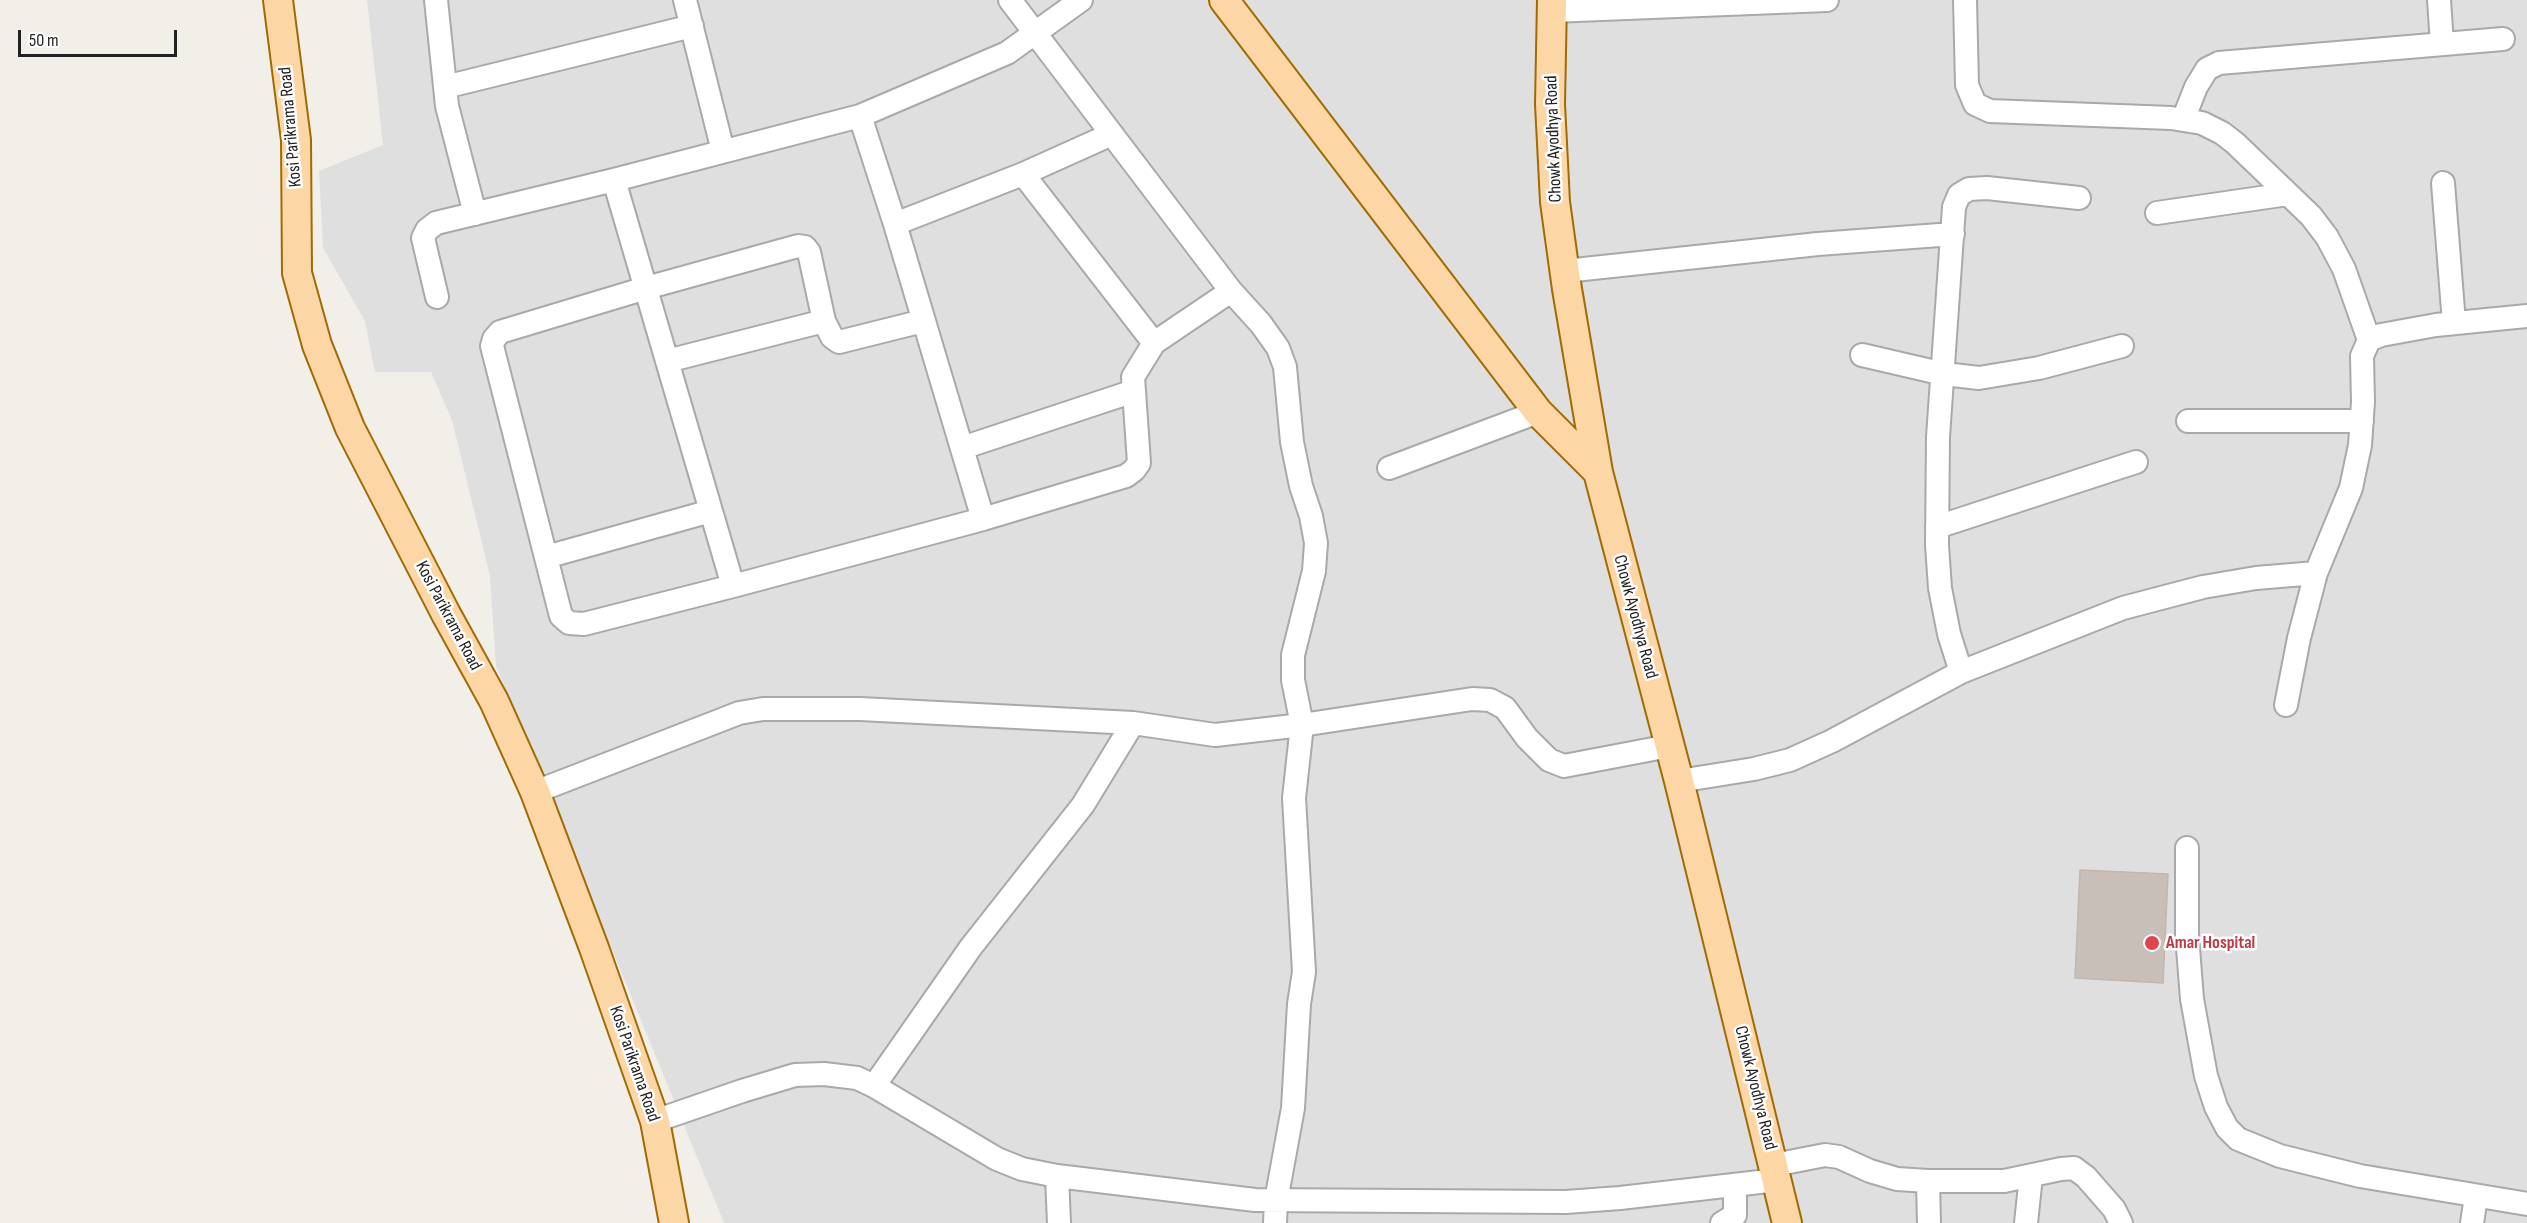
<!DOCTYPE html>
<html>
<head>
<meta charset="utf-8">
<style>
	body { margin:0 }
	#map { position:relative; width:2527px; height:1223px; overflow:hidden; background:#f2efe9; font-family:"Sofia Sans Condensed",sans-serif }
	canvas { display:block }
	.scale { position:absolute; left:18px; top:30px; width:159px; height:27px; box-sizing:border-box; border:3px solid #222; border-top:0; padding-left:8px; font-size:18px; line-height:21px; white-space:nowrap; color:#222; -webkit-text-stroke:4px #fff; paint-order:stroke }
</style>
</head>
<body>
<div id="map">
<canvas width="2527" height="1223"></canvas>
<div class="scale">50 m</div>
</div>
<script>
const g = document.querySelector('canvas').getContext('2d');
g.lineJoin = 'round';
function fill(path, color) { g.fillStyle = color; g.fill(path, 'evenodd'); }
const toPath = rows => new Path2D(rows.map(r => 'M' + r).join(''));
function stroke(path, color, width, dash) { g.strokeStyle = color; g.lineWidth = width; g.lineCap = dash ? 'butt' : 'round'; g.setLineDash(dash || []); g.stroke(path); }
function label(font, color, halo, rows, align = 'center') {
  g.font = font + ' "Sofia Sans Condensed",sans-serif'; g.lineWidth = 5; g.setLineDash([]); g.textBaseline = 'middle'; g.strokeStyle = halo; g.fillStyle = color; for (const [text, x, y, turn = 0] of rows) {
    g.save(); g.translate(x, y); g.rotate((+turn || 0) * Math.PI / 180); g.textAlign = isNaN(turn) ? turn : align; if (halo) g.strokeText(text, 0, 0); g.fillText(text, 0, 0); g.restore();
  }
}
const residential = toPath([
	[367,0,2527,0,2527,1223,724,1223,496,666,490,576,452,420,431,372,375,372,365,321,323,248,319,171,383,145]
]);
const building = toPath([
	[2080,870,2168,874,2163,983,2075,978,2080,870]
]);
const minor = toPath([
	[436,0,447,106,475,214],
	[685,0,723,151],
	[1010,0,1231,291,1261,324,1278,348,1285,367,1292,442,1301,486,1311,516,1316,543,1314,571,1293,655,1293,680,1302,725,1294,798,1304,972,1299,1004,1293,1108,1276,1201,1275,1223],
	[1965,0,1967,85,1975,104,1990,111,2171,118,2202,123,2222,133,2235,143,2311,216,2327,237,2344,269,2369,340],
	[2439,0,2442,44],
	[1552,11,1827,0],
	[445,87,692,26],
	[860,116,895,224,983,519],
	[2183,120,2196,87,2207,69,2219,63,2503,39],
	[1023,174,1112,134],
	[614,180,733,586,983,519,1126,476,1134,470,1139,463,1133,377,1154,343,1231,291],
	[2443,183,2454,323],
	[2157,213,2288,194],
	[895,224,1023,174,1154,343],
	[1565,271,1818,244,1953,234],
	[437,297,423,238,427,230,436,223,614,180,860,116,1007,53,1081,0],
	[1862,355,1944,374,1979,378,2039,368,2122,346],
	[667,361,824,321,832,337,839,342,923,321],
	[2188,421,2362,421],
	[962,448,1134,391],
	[1389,468,1538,412],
	[1937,527,2136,462],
	[546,557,711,511],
	[733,586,584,624,569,623,561,616,492,346,494,339,500,332,646,288,798,246,805,247,809,252,824,321],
	[1961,672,1949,634,1940,588,1937,545,1938,437,1954,207,1959,195,1969,189,1987,188,2079,198],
	[2286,705,2299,638,2316,573,2351,488,2360,445,2363,402,2362,356,2369,340,2381,335,2436,325,2527,316],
	[1679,781,1754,769,1790,760,1832,741,1961,672,2123,608,2203,587,2256,578,2316,573],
	[535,792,716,722,739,713,763,709,860,709,1133,723,1215,735,1302,725,1472,699,1490,700,1505,708,1527,738,1549,760,1564,766,1669,746],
	[2187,848,2187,935,2192,999,2206,1076,2216,1107,2227,1128,2238,1139,2280,1156,2360,1176,2527,1204],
	[874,1086,971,947,1083,805,1133,723],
	[655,1121,742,1091,795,1075,824,1074,857,1078,874,1086,997,1159,1022,1169,1057,1176,1255,1200,1566,1202,1620,1198,1777,1180],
	[1774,1165,1825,1155,1839,1157,1870,1171,1897,1179,1928,1181,2004,1181,2061,1169,2074,1168,2086,1177,2114,1209,2121,1223],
	[1057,1176,1059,1223],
	[1928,1181,1929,1223],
	[1722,1223,1735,1215,1735,1185],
	[2026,1223,2031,1176],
	[2472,1223,2476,1197]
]);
const major = toPath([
	[278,0,296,140,297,273,317,345,350,428,446,614,494,701,535,792,594,948,655,1121,674,1223],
	[1224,0,1538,412,1598,472],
	[1552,0,1550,104,1555,202,1567,289,1598,472,1679,781,1787,1223]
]);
const markers = [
	[2152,943,8,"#e0444e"]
];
const streetNames = [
	["Kosi Parikrama Road",291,127,-95],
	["Chowk Ayodhya Road",1554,139,-92],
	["Kosi Parikrama Road",448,616,62],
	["Chowk Ayodhya Road",1635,617,75],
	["Kosi Parikrama Road",634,1064,71],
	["Chowk Ayodhya Road",1755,1088,76]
];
const healthNames = [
	["Amar Hospital",2166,943]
];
fill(residential, '#e0dfdf');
fill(building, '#c7bfb8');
stroke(building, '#c4b6ab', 1.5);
stroke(minor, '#a9a9a9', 26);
stroke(major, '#a06b00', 32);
stroke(minor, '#fff', 22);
stroke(major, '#fcd6a4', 28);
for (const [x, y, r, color] of markers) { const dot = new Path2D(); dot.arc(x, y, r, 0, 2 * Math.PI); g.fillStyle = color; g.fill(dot); stroke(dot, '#fff', 2); }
label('18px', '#222', '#fff', streetNames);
label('bold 18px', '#be3a42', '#fff', healthNames, 'left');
</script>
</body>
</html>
